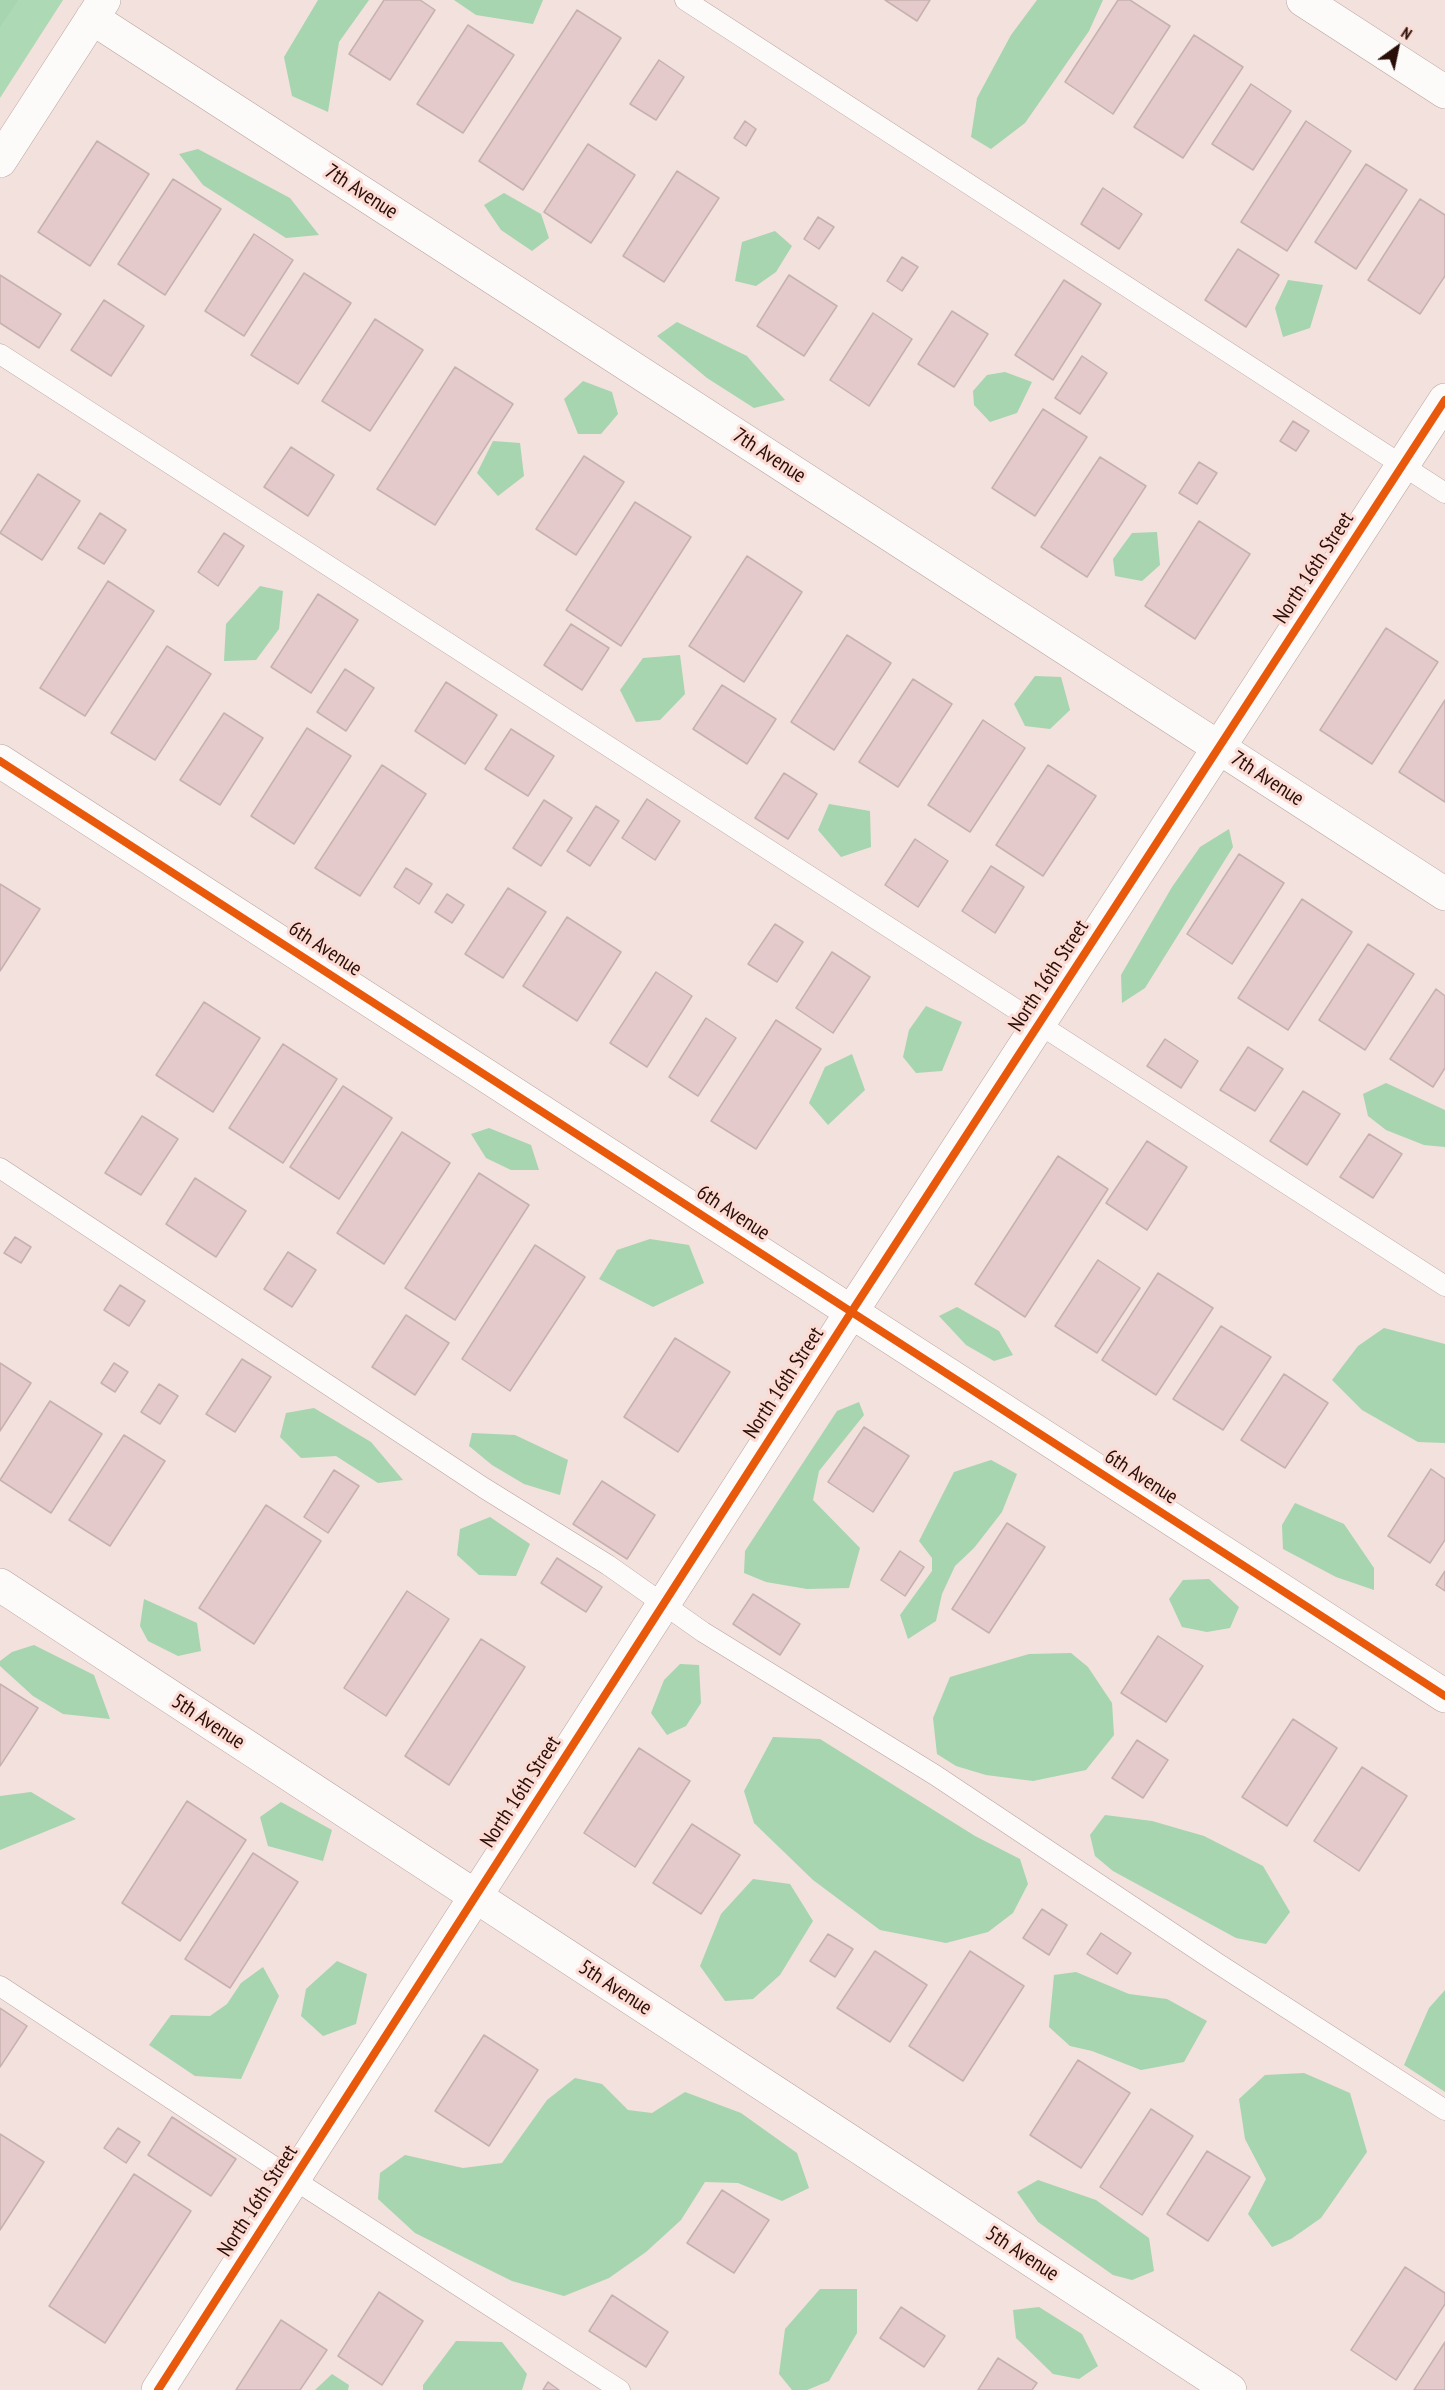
<!DOCTYPE html>
<html>
<head>
<meta charset="utf-8">
<style>
	body { margin:0 }
	#map { position:relative; width:1445px; height:2390px; overflow:hidden; background:#f2e1dc; font-family:"PT Sans Narrow",sans-serif }
	canvas { display:block }
	.north { position:absolute; left:1367px; top:18px; width:60px; height:60px; -webkit-text-stroke:4px #fbdbd3; paint-order:stroke; rotate:33deg; font-size:16px; font-weight:700; line-height:24px; text-align:center; color:#290e08 }
	.north::after { content:''; display:block; margin:auto; width:21px; height:27px; background:#290e08; clip-path:polygon(50% 0,100% 100%,50% 72%,0 100%) }
</style>
</head>
<body>
<div id="map">
<canvas width="1445" height="2390"></canvas>
<div class="north">N</div>
</div>
<script>
const g = document.querySelector('canvas').getContext('2d');
g.lineJoin = 'round';
function fill(path, color) { g.fillStyle = color; g.fill(path, 'evenodd'); }
const toPath = rows => new Path2D(rows.map(r => 'M' + r).join(''));
function stroke(path, color, width, dash) { g.strokeStyle = color; g.lineWidth = width; g.lineCap = dash ? 'butt' : 'round'; g.setLineDash(dash || []); g.stroke(path); }
function label(font, color, halo, rows, align = 'center') {
  g.font = font + ' "PT Sans Narrow",sans-serif'; g.lineWidth = 6; g.setLineDash([]); g.textBaseline = 'middle'; g.strokeStyle = halo; g.fillStyle = color; for (const [text, x, y, turn = 0] of rows) {
    g.save(); g.translate(x, y); g.rotate((+turn || 0) * Math.PI / 180); g.textAlign = isNaN(turn) ? turn : align; if (halo) g.strokeText(text, 0, 0); g.fillText(text, 0, 0); g.restore();
  }
}
const green = toPath([
	[0,0,63,0,0,98]
]);
const forest = toPath([
	[0,0,18,0,0,27],
	[318,0,369,0,339,42,328,112,292,96,284,57],
	[454,0,543,0,533,24,476,15],
	[1037,0,1103,0,1089,31,1025,123,991,149,971,137,977,98,1011,35],
	[198,149,290,198,319,235,286,238,203,185,179,154],
	[504,193,541,214,549,238,532,251,501,230,484,205],
	[775,231,792,246,776,272,756,286,735,281,742,242],
	[1288,280,1323,285,1310,328,1283,337,1275,308],
	[677,322,747,356,785,400,754,408,707,378,657,336],
	[1005,372,1032,382,1017,413,990,422,974,405,973,391,987,375],
	[583,381,612,392,618,414,601,434,578,434,564,399],
	[493,441,520,443,524,476,498,496,477,473],
	[1157,532,1160,565,1142,581,1115,576,1113,559,1132,533],
	[260,586,283,591,279,629,256,660,224,661,226,624],
	[680,655,685,694,660,720,636,722,620,690,643,658],
	[1035,676,1061,677,1070,710,1050,729,1025,726,1014,704],
	[829,804,870,811,871,847,841,857,818,830],
	[1229,829,1233,847,1145,988,1122,1003,1121,975,1172,887,1200,847],
	[926,1006,962,1022,942,1071,916,1073,903,1057,909,1030],
	[852,1054,865,1090,828,1125,809,1103,825,1067],
	[1386,1083,1445,1110,1445,1147,1424,1145,1386,1130,1368,1116,1363,1094],
	[489,1128,531,1145,539,1170,511,1170,486,1158,471,1134],
	[650,1239,689,1245,704,1283,653,1307,599,1279,617,1250],
	[957,1307,999,1331,1013,1355,994,1361,966,1345,939,1316],
	[1384,1328,1445,1344,1445,1443,1418,1442,1362,1410,1332,1380,1358,1346],
	[859,1402,864,1415,819,1471,813,1500,860,1548,849,1588,807,1589,766,1582,744,1573,745,1551,837,1411],
	[314,1408,371,1442,403,1480,378,1483,336,1456,301,1458,280,1437,286,1413],
	[472,1433,515,1435,568,1460,560,1495,524,1484,492,1465,469,1446],
	[991,1460,1017,1474,1002,1512,974,1548,955,1566,942,1594,936,1621,908,1639,900,1615,932,1571,932,1558,919,1541,954,1472],
	[1295,1503,1344,1524,1374,1568,1374,1590,1336,1577,1283,1549,1282,1525],
	[490,1517,530,1544,516,1576,479,1575,457,1555,460,1529],
	[1209,1579,1239,1607,1230,1628,1207,1632,1182,1627,1169,1599,1183,1580],
	[144,1599,197,1623,201,1651,178,1656,148,1641,140,1626],
	[34,1645,94,1675,110,1719,63,1714,33,1696,0,1666,0,1661,12,1652],
	[1071,1653,1088,1667,1112,1703,1114,1735,1086,1770,1033,1781,986,1775,956,1766,937,1754,933,1718,950,1677,1029,1654],
	[680,1664,699,1665,701,1703,686,1726,667,1735,651,1713,664,1680],
	[773,1737,820,1739,975,1836,1020,1859,1028,1884,1013,1913,988,1932,946,1943,880,1930,813,1880,754,1823,744,1791],
	[31,1792,76,1819,0,1850,0,1796],
	[281,1802,332,1830,323,1861,268,1846,260,1817],
	[1105,1815,1152,1821,1204,1836,1263,1866,1290,1912,1266,1944,1236,1938,1113,1871,1095,1856,1090,1835],
	[753,1879,790,1884,813,1921,780,1975,753,1999,725,2001,700,1966,721,1914],
	[337,1961,367,1974,356,2024,323,2036,301,2016,306,1989],
	[263,1967,279,1996,241,2079,195,2076,149,2045,171,2015,210,2016,227,2004,241,1983],
	[1076,1972,1129,1994,1167,1999,1207,2021,1184,2062,1141,2070,1092,2051,1070,2046,1049,2027,1054,1975],
	[1445,1990,1445,2092,1404,2065,1429,2008],
	[1304,2073,1350,2093,1367,2152,1321,2218,1291,2239,1272,2247,1248,2214,1266,2179,1245,2139,1239,2099,1265,2075],
	[575,2078,602,2084,628,2110,652,2113,685,2092,741,2113,797,2153,809,2188,782,2201,738,2183,705,2182,681,2220,646,2252,609,2278,564,2296,512,2281,415,2233,378,2199,380,2173,405,2155,463,2168,502,2163,547,2100],
	[1038,2180,1096,2200,1149,2238,1154,2271,1132,2280,1113,2275,1038,2222,1017,2192],
	[820,2289,857,2289,857,2333,829,2381,807,2390,792,2390,779,2374,785,2329],
	[1039,2307,1082,2334,1098,2366,1079,2379,1053,2374,1016,2338,1013,2310],
	[456,2341,502,2342,527,2374,522,2390,423,2390,423,2385],
	[332,2374,349,2385,348,2390,315,2390]
]);
const building = toPath([
	[384,0,420,0,435,10,390,80,349,54,384,0],
	[885,0,930,0,917,21,885,0],
	[1118,0,1130,0,1170,26,1113,114,1065,82,1118,0],
	[577,10,621,38,523,190,479,161,577,10],
	[468,25,514,55,463,133,417,104,468,25],
	[1194,35,1243,67,1183,158,1134,127,1194,35],
	[659,60,684,77,656,120,630,104,659,60],
	[1251,84,1291,111,1253,170,1212,144,1251,84],
	[745,121,756,129,746,146,734,138,745,121],
	[1306,121,1351,151,1287,251,1241,222,1306,121],
	[97,141,149,174,90,266,38,232,97,141],
	[588,144,635,175,591,243,544,212,588,144],
	[1366,164,1407,190,1356,269,1315,242,1366,164],
	[677,171,719,198,664,282,623,256,677,171],
	[173,179,221,209,165,295,118,264,173,179],
	[1103,188,1142,214,1119,249,1081,224,1103,188],
	[1420,199,1445,215,1445,276,1420,314,1368,280,1420,199],
	[818,217,834,227,819,249,804,239,818,217],
	[254,234,293,260,244,336,205,311,254,234],
	[1238,249,1279,275,1246,327,1205,300,1238,249],
	[902,257,918,267,902,291,887,281,902,257],
	[304,273,351,303,298,384,251,355,304,273],
	[0,275,61,314,39,348,0,323,0,275],
	[789,275,837,306,804,356,757,326,789,275],
	[1064,280,1101,304,1053,380,1015,355,1064,280],
	[104,300,144,326,111,376,71,350,104,300],
	[952,311,988,334,954,387,918,364,952,311],
	[873,313,912,339,869,406,830,380,873,313],
	[375,319,423,350,370,431,322,401,375,319],
	[1082,356,1107,373,1080,414,1055,398,1082,356],
	[455,367,513,404,435,525,377,489,455,367],
	[1043,409,1087,437,1035,516,992,488,1043,409],
	[1293,421,1309,431,1296,451,1280,441,1293,421],
	[291,447,334,475,308,516,264,487,291,447],
	[584,456,624,482,576,555,536,529,584,456],
	[1100,457,1146,486,1087,577,1041,547,1100,457],
	[1199,462,1217,473,1197,504,1179,493,1199,462],
	[38,474,80,501,42,560,0,533,38,474],
	[635,502,691,537,621,646,566,610,635,502],
	[100,513,126,530,104,564,78,548,100,513],
	[1199,521,1250,554,1195,639,1145,606,1199,521],
	[224,533,244,546,218,586,198,572,224,533],
	[747,556,802,592,744,682,689,646,747,556],
	[108,581,154,611,85,716,40,688,108,581],
	[318,594,358,620,311,693,271,667,318,594],
	[571,624,609,648,582,690,544,665,571,624],
	[1386,628,1438,662,1372,764,1320,730,1386,628],
	[847,635,891,663,834,750,791,722,847,635],
	[167,646,211,674,155,760,111,733,167,646],
	[345,669,374,688,346,731,317,712,345,669],
	[913,679,952,704,898,787,859,762,913,679],
	[446,682,497,715,465,764,415,731,446,682],
	[722,685,776,719,747,764,693,729,722,685],
	[1445,700,1445,802,1399,772,1445,700],
	[224,713,263,738,220,805,180,780,224,713],
	[983,720,1025,748,970,832,928,805,983,720],
	[307,728,351,756,294,844,251,816,307,728],
	[511,729,554,756,528,796,485,769,511,729],
	[382,765,426,794,360,896,315,868,382,765],
	[1048,765,1096,796,1043,876,996,845,1048,765],
	[784,773,817,794,788,839,755,818,784,773],
	[647,799,680,821,655,860,622,838,647,799],
	[544,800,572,818,541,866,513,848,544,800],
	[596,806,619,821,590,866,567,851,596,806],
	[915,839,948,861,918,907,885,885,915,839],
	[1239,854,1284,883,1232,964,1187,934,1239,854],
	[991,866,1024,887,995,933,962,911,991,866],
	[406,868,432,884,419,904,394,887,406,868],
	[0,884,40,909,0,971,0,884],
	[508,888,546,912,503,978,465,954,508,888],
	[447,894,464,905,452,923,435,912,447,894],
	[1302,899,1352,932,1288,1030,1238,998,1302,899],
	[567,917,621,952,577,1021,523,986,567,917],
	[775,924,803,942,777,982,748,964,775,924],
	[1368,944,1414,974,1365,1050,1319,1020,1368,944],
	[832,952,870,977,833,1033,796,1008,832,952],
	[656,972,692,996,647,1067,610,1043,656,972],
	[1436,989,1445,996,1445,1068,1433,1087,1390,1059,1436,989],
	[204,1002,260,1038,213,1112,156,1075,204,1002],
	[706,1018,736,1038,698,1096,669,1077,706,1018],
	[776,1020,821,1049,756,1149,711,1121,776,1020],
	[1165,1039,1198,1061,1181,1088,1147,1066,1165,1039],
	[283,1044,337,1079,283,1163,229,1128,283,1044],
	[1248,1047,1283,1069,1255,1111,1220,1090,1248,1047],
	[343,1086,392,1118,339,1199,290,1167,343,1086],
	[1303,1091,1340,1114,1307,1165,1270,1141,1303,1091],
	[142,1116,178,1139,141,1195,105,1173,142,1116],
	[402,1132,450,1163,384,1264,337,1233,402,1132],
	[1369,1134,1402,1154,1373,1198,1340,1177,1369,1134],
	[1147,1141,1187,1167,1147,1230,1106,1203,1147,1141],
	[1058,1156,1108,1189,1025,1317,975,1284,1058,1156],
	[479,1173,529,1205,455,1320,405,1288,479,1173],
	[195,1178,246,1211,216,1257,166,1224,195,1178],
	[15,1237,31,1247,21,1263,4,1253,15,1237],
	[535,1245,585,1277,510,1391,462,1359,535,1245],
	[288,1252,316,1270,292,1307,264,1289,288,1252],
	[1098,1260,1140,1288,1097,1353,1055,1326,1098,1260],
	[1158,1273,1213,1308,1156,1395,1102,1360,1158,1273],
	[120,1285,145,1301,129,1326,104,1310,120,1285],
	[406,1315,449,1343,415,1395,372,1367,406,1315],
	[1221,1326,1271,1357,1223,1430,1173,1399,1221,1326],
	[675,1338,730,1372,678,1452,624,1417,675,1338],
	[242,1359,271,1377,235,1432,206,1414,242,1359],
	[0,1363,31,1383,0,1431,0,1363],
	[114,1363,128,1372,115,1392,101,1383,114,1363],
	[1284,1374,1328,1403,1285,1468,1241,1440,1284,1374],
	[159,1384,178,1396,160,1424,141,1412,159,1384],
	[50,1401,102,1434,51,1513,0,1480,50,1401],
	[864,1427,909,1456,873,1512,828,1482,864,1427],
	[124,1435,165,1461,110,1546,69,1520,124,1435],
	[1431,1469,1445,1479,1445,1540,1430,1563,1388,1536,1431,1469],
	[334,1470,359,1486,328,1533,304,1517,334,1470],
	[602,1481,655,1515,627,1559,573,1524,602,1481],
	[266,1505,321,1541,254,1644,199,1608,266,1505],
	[1007,1523,1045,1547,989,1633,952,1609,1007,1523],
	[900,1551,924,1567,905,1596,881,1580,900,1551],
	[557,1558,602,1587,586,1612,541,1583,557,1558],
	[1445,1571,1445,1591,1436,1585,1445,1571],
	[407,1591,449,1619,386,1716,344,1688,407,1591],
	[753,1594,800,1624,780,1655,733,1624,753,1594],
	[1158,1636,1203,1666,1166,1722,1121,1693,1158,1636],
	[481,1639,525,1667,449,1785,405,1756,481,1639],
	[0,1684,38,1708,0,1766,0,1684],
	[1293,1719,1337,1748,1287,1826,1242,1797,1293,1719],
	[1137,1740,1168,1760,1143,1798,1112,1778,1137,1740],
	[639,1748,690,1781,635,1867,584,1833,639,1748],
	[1362,1767,1407,1796,1359,1871,1314,1841,1362,1767],
	[187,1801,246,1840,180,1941,122,1903,187,1801],
	[692,1824,740,1855,701,1914,653,1883,692,1824],
	[253,1853,298,1882,230,1988,185,1959,253,1853],
	[1042,1909,1067,1925,1049,1955,1023,1938,1042,1909],
	[1101,1933,1131,1953,1117,1974,1087,1954,1101,1933],
	[828,1934,853,1949,835,1977,810,1961,828,1934],
	[875,1951,927,1985,890,2042,837,2008,875,1951],
	[970,1951,1024,1986,963,2081,909,2046,970,1951],
	[0,2008,27,2026,0,2067,0,2008],
	[484,2035,538,2070,489,2146,435,2111,484,2035],
	[1078,2060,1130,2093,1081,2168,1030,2135,1078,2060],
	[1151,2109,1193,2136,1142,2215,1100,2187,1151,2109],
	[172,2117,236,2159,211,2196,148,2155,172,2117],
	[118,2128,140,2142,126,2163,104,2148,118,2128],
	[0,2134,44,2162,0,2230,0,2134],
	[1207,2151,1250,2177,1208,2241,1167,2214,1207,2151],
	[134,2174,191,2211,105,2343,49,2306,134,2174],
	[722,2190,769,2220,734,2273,687,2243,722,2190],
	[1405,2267,1445,2293,1445,2304,1396,2380,1351,2350,1405,2267],
	[379,2292,423,2321,382,2385,338,2356,379,2292],
	[612,2295,668,2332,646,2367,589,2331,612,2295],
	[901,2307,945,2336,924,2367,880,2338,901,2307],
	[281,2320,327,2350,300,2390,236,2390,281,2320],
	[1445,2342,1445,2390,1414,2390,1445,2342],
	[998,2358,1037,2383,1032,2390,978,2390,998,2358],
	[548,2382,559,2390,543,2390,548,2382]
]);
const service = toPath([
	[685,0,1445,493],
	[0,354,1445,1286],
	[0,1168,484,1488,608,1565,703,1632,935,1775,1217,1963,1445,2110],
	[0,1986,293,2179,620,2390]
]);
const minor = toPath([
	[92,18,1445,894],
	[0,161,104,0],
	[0,761,1445,1696],
	[0,1585,1230,2390],
	[158,2390,852,1311,1445,400]
]);
const tertiary = toPath([
	[1303,0,1445,92]
]);
const cycleway = toPath([
	[0,761,1445,1696],
	[158,2390,852,1311,1445,400]
]);
const streetNames = [
	["7th Avenue",361,192,33],
	["7th Avenue",769,456,33],
	["North 16th Street",1314,568,-57],
	["7th Avenue",1267,779,33],
	["6th Avenue",325,949,33],
	["North 16th Street",1049,976,-57],
	["6th Avenue",733,1213,33],
	["North 16th Street",784,1383,-57],
	["6th Avenue",1141,1477,33],
	["5th Avenue",208,1722,33],
	["North 16th Street",521,1792,-57],
	["5th Avenue",615,1988,33],
	["North 16th Street",258,2201,-57],
	["5th Avenue",1022,2254,33]
];
fill(green, '#add9b4');
fill(forest, '#a6d5af');
fill(building, '#e4caca');
stroke(building, '#c7b1b0', 1.5);
stroke(service, '#b8a39e', 21);
stroke(minor, '#b8a39e', 34);
stroke(tertiary, '#b8a39e', 34);
stroke(service, '#fdfafa', 20);
stroke(minor, '#fdfafa', 33);
stroke(tertiary, '#fdfafa', 33);
stroke(cycleway, '#e8590c', 8);
label('21px', '#290e08', '#fbdbd3', streetNames);
</script>
</body>
</html>
